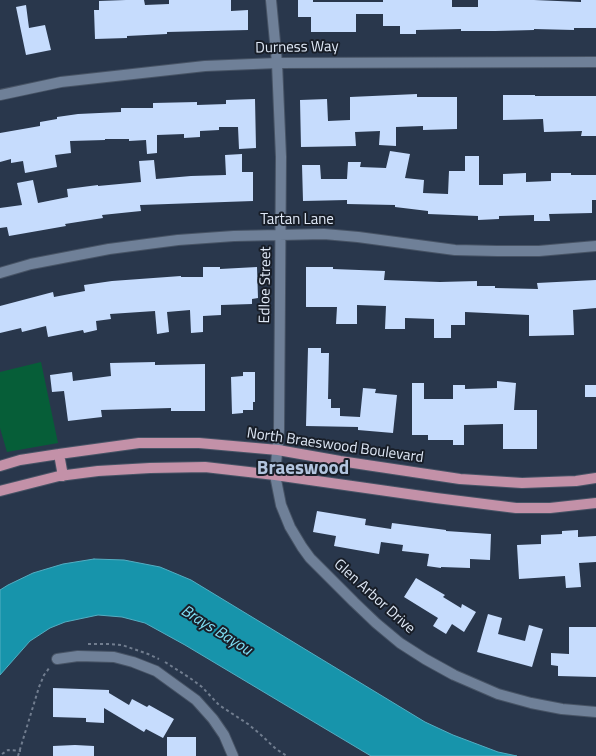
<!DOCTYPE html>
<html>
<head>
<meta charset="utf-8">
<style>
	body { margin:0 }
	canvas { display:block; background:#29374c }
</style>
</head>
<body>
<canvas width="596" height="756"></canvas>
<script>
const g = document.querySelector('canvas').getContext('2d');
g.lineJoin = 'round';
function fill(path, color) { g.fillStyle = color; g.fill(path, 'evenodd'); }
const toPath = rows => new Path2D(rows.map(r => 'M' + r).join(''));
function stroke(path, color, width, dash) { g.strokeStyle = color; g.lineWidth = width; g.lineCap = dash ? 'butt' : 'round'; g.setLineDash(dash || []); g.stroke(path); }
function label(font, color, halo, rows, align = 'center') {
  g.font = font + ' "Titillium Web",sans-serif'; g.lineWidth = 4; g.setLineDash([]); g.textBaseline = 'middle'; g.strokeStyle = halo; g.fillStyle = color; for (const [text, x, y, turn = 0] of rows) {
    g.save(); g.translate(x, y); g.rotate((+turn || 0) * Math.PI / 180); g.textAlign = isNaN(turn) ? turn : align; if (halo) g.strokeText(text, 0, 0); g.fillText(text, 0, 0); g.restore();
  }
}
const green = toPath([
	[41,362,58,443,7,452,0,428,0,372]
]);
const water = toPath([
	[94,559,124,560,160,567,191,580,425,722,453,735,498,752,517,756,371,756,185,645,145,623,122,617,98,615,65,622,50,628,30,641,0,675,0,590,8,585,33,573,63,564,94,559]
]);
const building = toPath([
	[126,0,144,0,145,5,169,4,169,0,231,0,231,11,248,10,248,30,167,32,167,34,127,36,127,38,95,39,94,10,99,10,99,1],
	[298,0,313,0,313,2,383,2,383,0,452,0,452,7,478,7,478,0,534,0,581,2,581,0,596,0,596,28,574,28,574,30,534,29,534,30,495,31,461,31,461,29,416,30,416,34,400,34,400,26,383,26,383,14,356,14,356,32,311,32,311,17,298,17],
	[26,5,29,28,45,25,51,50,26,55,16,7],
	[417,94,417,97,457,97,457,129,423,130,423,126,396,127,396,146,379,145,380,131,355,132,356,146,301,147,300,100,327,99,328,121,350,120,350,97],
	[503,95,535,95,535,96,596,96,596,136,581,136,582,131,544,132,543,119,503,120],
	[255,99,256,148,239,149,238,127,219,127,219,130,200,131,200,137,184,138,184,134,157,135,157,153,147,154,146,140,129,141,129,139,105,139,105,140,70,141,71,153,55,155,57,167,25,173,23,161,11,163,11,159,0,162,0,133,40,126,40,122,57,119,57,117,78,114,121,112,121,108,153,108,153,103,197,102,197,105,226,104,226,100],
	[390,151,410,154,405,178,424,180,423,193,448,194,449,171,465,171,465,156,479,156,479,185,503,185,503,174,526,173,526,182,551,181,551,173,571,173,571,175,596,175,596,200,592,200,592,213,549,214,550,221,534,221,534,215,499,216,499,219,478,220,478,216,428,214,428,211,395,207,395,205,347,204,347,200,303,201,302,165,320,165,321,179,347,179,348,162,361,162,360,167,386,168],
	[242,154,242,172,253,172,253,201,140,205,141,211,102,215,103,218,65,224,66,226,9,236,7,227,0,228,0,208,22,205,17,183,33,180,38,203,68,197,67,189,98,185,98,186,141,182,139,161,154,160,156,179,191,176,226,175,225,155],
	[203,267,220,267,220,269,257,267,258,298,252,299,252,304,221,305,221,315,203,316,203,332,191,333,190,310,167,312,169,332,157,334,155,311,110,314,111,319,96,321,97,330,84,333,83,330,48,337,46,326,22,332,21,328,0,333,0,306,53,292,54,297,85,291,84,285,112,281,181,276,181,277,203,277],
	[306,267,333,267,333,269,385,271,384,280,440,282,477,281,477,286,495,286,495,288,538,289,537,283,596,280,596,308,573,310,574,335,529,336,529,315,465,312,465,325,451,325,451,338,434,338,434,319,405,318,405,329,385,329,386,306,357,305,357,324,336,324,337,307,306,307],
	[308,348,321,348,321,353,329,353,328,399,331,399,331,408,340,408,340,416,360,417,363,388,376,389,375,393,397,395,393,433,358,430,358,427,306,426],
	[155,362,155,365,205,364,205,411,171,411,171,408,101,410,102,417,68,421,64,391,52,392,50,375,72,372,73,381,111,376,110,363],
	[243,372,255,372,255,402,253,402,253,410,243,410,243,413,232,414,231,377,243,376],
	[497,381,516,383,514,410,537,410,537,449,503,449,503,424,464,425,464,445,453,445,453,440,428,440,428,435,412,435,412,383,424,383,424,399,453,399,453,385,465,385,465,389,497,388],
	[585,385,596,385,596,397,585,397],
	[317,511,366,519,365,525,391,529,392,523,446,530,446,531,491,534,490,560,470,559,470,568,441,567,441,568,427,566,429,554,402,551,403,545,381,542,379,554,334,546,336,536,313,532],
	[578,530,578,537,596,536,596,562,579,563,581,587,566,588,565,576,519,579,517,545,541,544,541,535,562,534,562,531],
	[416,578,445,595,443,597,461,608,462,604,476,612,464,632,452,624,446,634,433,626,438,618,404,597],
	[488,614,502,618,498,634,525,641,529,625,543,629,532,667,477,652],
	[569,627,596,627,596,677,558,676,558,666,551,665,551,653,569,654],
	[53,688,109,690,109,693,129,705,132,699,147,707,149,705,174,719,163,738,146,729,144,732,104,708,104,723,86,722,86,718,53,717],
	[167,737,196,737,196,756,167,756],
	[75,745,94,746,94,756,53,756,53,746]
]);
const path = toPath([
	[88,644,109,644,122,645,148,654,159,659],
	[165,662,190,678,202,687,219,705,248,724,260,734,276,749,287,756],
	[2,754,8,750,21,751],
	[18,756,39,687,44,675,50,667]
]);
const minor = toPath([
	[271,0,277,63,281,157,279,430,275,475,281,505,290,527,302,547,310,558,354,602,376,623,400,643,425,659,454,675,498,694,531,703,562,709,596,712],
	[0,95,61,82,205,66,277,63,596,62],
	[0,273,31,264,109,249,178,240,234,236,324,234,358,237,455,250,497,251,539,251,596,246],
	[57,659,78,656,114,657,133,662,156,671,196,700,213,719,224,735,233,756]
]);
const major = toPath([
	[59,454,63,476],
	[0,466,20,460,59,454,139,443,199,443,278,450,340,461,460,479,522,483,576,481,596,478],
	[0,491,59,476,98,471,150,468,205,467,275,475,436,498,516,508,550,508,596,503]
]);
const streetNames = [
	["Durness Way",297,48,-1],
	["Tartan Lane",297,220],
	["Edloe Street",266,285,-89],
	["North Braeswood Boulevard",335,446,8],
	["Glen Arbor Drive",374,597,42]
];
const waterNames = [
	["Brays Bayou",216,631,32]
];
const districtNames = [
	["Braeswood",303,469]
];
fill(green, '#065e38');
fill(water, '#1794ab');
stroke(water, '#53adc2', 1);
fill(building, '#c6dcfd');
stroke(minor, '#475365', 12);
stroke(major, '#475365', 12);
stroke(path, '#717d8f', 2, [3, 3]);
stroke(minor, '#6f8098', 10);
stroke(major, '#c391a8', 10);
label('15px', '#dfe8f6', '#181e28', streetNames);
label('italic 16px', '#80e0f6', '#181e28', waterNames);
label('bold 19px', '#b3c5df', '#181e28', districtNames);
</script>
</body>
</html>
